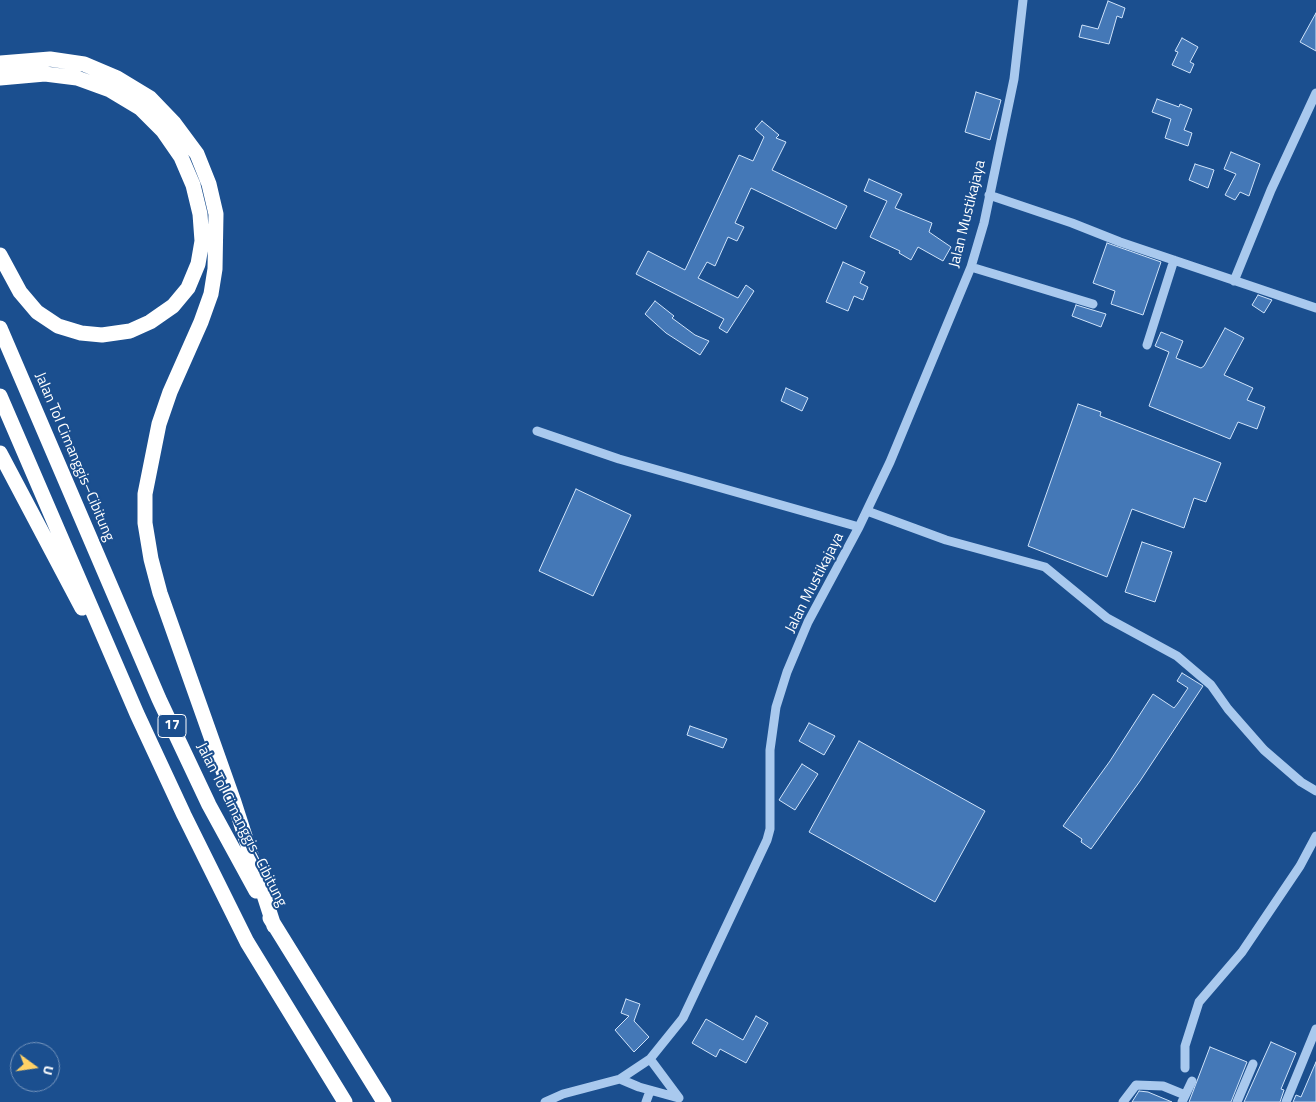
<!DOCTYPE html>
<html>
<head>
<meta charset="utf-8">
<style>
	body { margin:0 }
	#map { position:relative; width:1316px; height:1102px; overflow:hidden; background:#1b4f8f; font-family:"Titillium Web",sans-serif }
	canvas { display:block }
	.north { position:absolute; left:10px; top:1042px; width:50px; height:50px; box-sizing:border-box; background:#1b4f8f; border:1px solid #7695bc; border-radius:50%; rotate:104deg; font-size:14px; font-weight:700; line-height:20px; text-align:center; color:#fff }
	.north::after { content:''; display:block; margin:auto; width:18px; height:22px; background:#ffd166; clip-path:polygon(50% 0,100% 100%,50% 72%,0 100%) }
</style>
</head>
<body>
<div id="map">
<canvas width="1316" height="1102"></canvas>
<div class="north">U</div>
</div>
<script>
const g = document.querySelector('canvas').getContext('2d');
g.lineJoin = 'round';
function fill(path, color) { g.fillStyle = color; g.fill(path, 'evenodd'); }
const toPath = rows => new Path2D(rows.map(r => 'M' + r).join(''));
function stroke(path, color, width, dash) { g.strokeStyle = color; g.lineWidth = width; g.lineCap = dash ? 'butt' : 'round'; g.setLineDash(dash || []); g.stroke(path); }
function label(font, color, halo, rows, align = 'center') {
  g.font = font + ' "Titillium Web",sans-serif'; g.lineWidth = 4; g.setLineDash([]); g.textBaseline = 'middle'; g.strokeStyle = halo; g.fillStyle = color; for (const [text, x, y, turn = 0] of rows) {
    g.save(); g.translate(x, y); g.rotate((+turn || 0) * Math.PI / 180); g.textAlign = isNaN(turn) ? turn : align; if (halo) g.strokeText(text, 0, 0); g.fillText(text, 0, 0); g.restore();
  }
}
const building = toPath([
	[1108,1,1125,8,1122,18,1117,16,1109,44,1079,37,1082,25,1098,29,1108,1],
	[1316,13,1316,51,1300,42,1316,13],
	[1182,38,1198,47,1190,62,1194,64,1190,73,1172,65,1178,52,1175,51,1182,38],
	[976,92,1001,100,990,140,965,132,976,92],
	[1157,99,1179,107,1180,104,1192,109,1184,130,1192,133,1188,146,1165,138,1171,119,1152,112,1157,99],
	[762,121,779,135,776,138,786,142,772,170,847,206,836,229,751,188,735,223,744,227,737,241,728,237,715,266,707,262,698,278,738,298,746,285,754,291,727,333,719,328,724,319,636,274,648,251,685,270,739,155,753,161,764,137,755,129,762,121],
	[1231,152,1260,164,1249,196,1240,192,1235,200,1225,195,1236,174,1224,169,1231,152],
	[1195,164,1214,170,1208,188,1189,180,1195,164],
	[869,179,902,194,895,208,932,223,929,232,951,247,943,261,918,247,911,260,899,253,900,251,870,237,887,201,864,191,869,179],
	[1107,243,1161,262,1143,315,1111,304,1115,291,1093,283,1107,243],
	[843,262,865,272,860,283,868,287,863,300,854,296,848,311,826,302,843,262],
	[1258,295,1272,300,1264,313,1252,305,1258,295],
	[655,301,674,316,672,318,695,335,709,341,700,355,666,333,645,314,655,301],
	[1076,305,1106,314,1101,327,1072,316,1076,305],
	[1225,328,1244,338,1224,375,1253,388,1247,400,1265,407,1257,429,1238,422,1230,439,1149,406,1169,352,1155,346,1161,332,1183,341,1176,358,1201,368,1204,366,1225,328],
	[786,388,808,398,802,411,781,401,786,388],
	[1078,404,1101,412,1100,416,1221,463,1206,502,1194,498,1184,528,1132,509,1107,577,1028,546,1078,404],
	[576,489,631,515,593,596,539,571,576,489],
	[1142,542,1172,552,1155,602,1125,592,1142,542],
	[1182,673,1203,686,1140,781,1091,849,1081,842,1082,839,1063,826,1110,761,1153,694,1174,708,1178,703,1188,688,1177,681,1182,673],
	[809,723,835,736,824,755,799,741,809,723],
	[690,726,727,739,723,748,687,735,690,726],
	[859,741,985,811,935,902,809,832,859,741],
	[802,764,818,774,795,810,779,800,802,764],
	[626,999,640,1004,634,1021,649,1037,634,1052,615,1030,629,1016,621,1013,626,999],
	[756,1016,768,1023,746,1063,720,1049,716,1057,692,1043,706,1019,743,1040,756,1016],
	[1271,1042,1296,1053,1281,1089,1284,1090,1280,1102,1244,1102,1271,1042],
	[1210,1047,1247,1062,1231,1102,1189,1102,1210,1047],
	[1316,1062,1316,1102,1293,1102,1296,1095,1301,1097,1316,1062],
	[1139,1091,1148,1092,1172,1102,1132,1102,1139,1091]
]);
const minor = toPath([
	[989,195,1072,223,1120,242,1316,308],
	[971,267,1093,304],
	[1234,281,1271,190,1316,93],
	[1147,345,1174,260],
	[537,431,619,459,859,527],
	[867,511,946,540,1045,567,1107,618,1177,656,1211,685,1228,709,1264,750,1301,782,1316,791],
	[1185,1068,1185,1046,1199,1002,1242,952,1300,866,1316,836],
	[620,1079,639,1087,679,1098,650,1059],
	[545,1102,563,1094,620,1079,650,1059,683,1018,767,840,770,829,770,750,776,707,787,672,808,622,859,527,890,462,971,267,984,223,1014,79,1023,0],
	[646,1102,650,1091],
	[1123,1102,1136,1085,1163,1086,1185,1095],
	[1182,1102,1192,1081],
	[1237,1102,1253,1064],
	[1286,1102,1316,1029]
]);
const highway = toPath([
	[0,63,50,59,84,64,117,78,150,98,174,123,197,154,209,184,216,214,215,269,211,294,201,322,170,392,159,424,145,494,145,523,151,559,160,593,234,802,274,926],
	[0,78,45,74,77,78,110,90,140,108,163,131,181,157,193,185,200,214,202,241,198,264,188,288,173,306,150,322,130,331,102,335,81,333,58,326,37,312,20,292,0,255],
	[0,328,159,699,209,805,256,891],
	[0,396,137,714,184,815,247,942,345,1102],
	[0,453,82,608],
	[270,918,384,1102]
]);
const shields = [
	[172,726,28]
];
const shieldNames = [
	["17",172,726]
];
const streetNames = [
	["Jalan Mustikajaya",968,214,-76],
	["Jalan Tol Cimanggis–Cibitung",74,457,67],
	["Jalan Mustikajaya",815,583,-63],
	["Jalan Tol Cimanggis–Cibitung",241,825,63]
];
fill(building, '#4478b7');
stroke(building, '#cfe3fa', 1);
stroke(minor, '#a9c9ee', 9);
stroke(highway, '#fff', 15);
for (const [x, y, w] of shields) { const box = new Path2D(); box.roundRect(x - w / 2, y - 11.5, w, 23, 4); g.fillStyle = '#1b4f8f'; g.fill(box); stroke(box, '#fff', 1); }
label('bold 14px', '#fff', null, shieldNames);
label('15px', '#fff', '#1b4f8f', streetNames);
</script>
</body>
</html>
